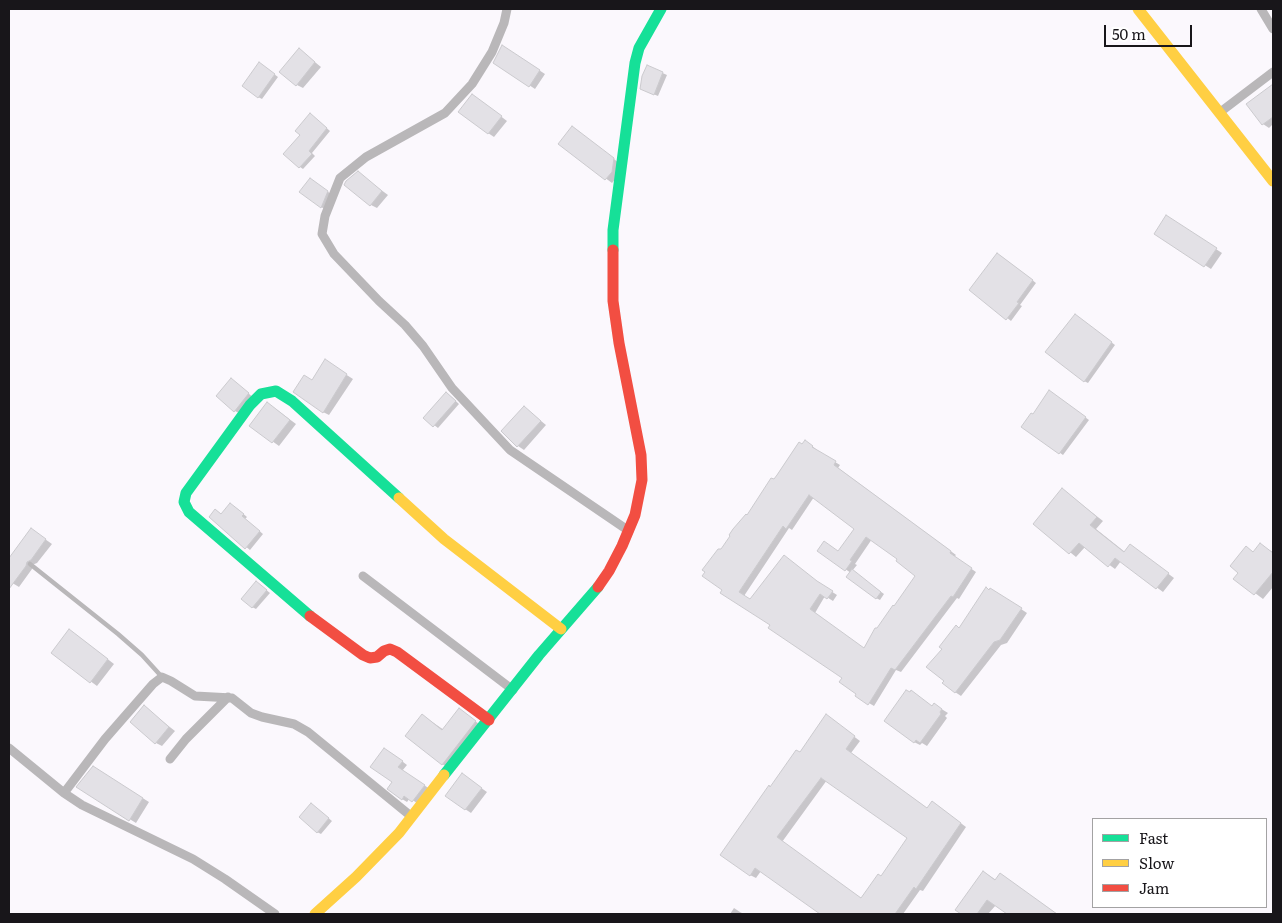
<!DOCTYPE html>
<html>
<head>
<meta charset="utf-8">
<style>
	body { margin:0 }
	#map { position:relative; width:1282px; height:923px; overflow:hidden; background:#fbf8fd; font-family:Literata,serif }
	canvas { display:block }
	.frame { position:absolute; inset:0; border:10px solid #18161a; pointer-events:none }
	.legend { position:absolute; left:1092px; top:818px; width:175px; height:90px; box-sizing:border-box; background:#fff; border:1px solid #a3a2a3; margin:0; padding:6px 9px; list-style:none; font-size:15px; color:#18161a }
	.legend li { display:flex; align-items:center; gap:10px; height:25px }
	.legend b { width:25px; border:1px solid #a3a2a3 }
	.scale { position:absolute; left:1104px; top:25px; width:88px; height:22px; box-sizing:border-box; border:2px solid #18161a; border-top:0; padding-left:6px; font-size:15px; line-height:18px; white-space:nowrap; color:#18161a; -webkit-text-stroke:4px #fff; paint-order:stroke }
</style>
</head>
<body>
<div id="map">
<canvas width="1282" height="923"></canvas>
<div class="frame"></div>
<ul class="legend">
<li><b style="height:6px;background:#16e098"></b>Fast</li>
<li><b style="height:6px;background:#ffcf43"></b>Slow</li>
<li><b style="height:6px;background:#f24e42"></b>Jam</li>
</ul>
<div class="scale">50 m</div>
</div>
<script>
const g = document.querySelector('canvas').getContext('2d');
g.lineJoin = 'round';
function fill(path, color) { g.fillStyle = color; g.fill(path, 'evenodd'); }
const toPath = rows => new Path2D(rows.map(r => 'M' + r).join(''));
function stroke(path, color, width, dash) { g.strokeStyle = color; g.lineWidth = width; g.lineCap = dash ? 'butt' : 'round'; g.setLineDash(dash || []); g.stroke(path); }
const shadow = toPath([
	[508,50,545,74,535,89,529,85],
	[305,54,321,67,303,88,297,85],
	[263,66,278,77,262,99,258,97],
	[647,66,667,75,658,96,646,91],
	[1273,85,1273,124,1269,128,1263,124,1248,104],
	[478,99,507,121,494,137,488,133],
	[314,117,330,131,312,153,315,156,303,169,300,167,302,135],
	[573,127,619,163,618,176,612,183,560,144],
	[358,173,388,195,377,208,371,205],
	[314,182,331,194,325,209,321,207],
	[1173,221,1222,253,1211,269,1156,234],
	[1001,256,1036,283,1020,305,1022,306,1011,321,971,289],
	[1079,318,1115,345,1088,383,1084,381],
	[331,365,353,379,329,415,323,412,312,381],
	[232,380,254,398,241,414,235,411],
	[447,393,459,404,438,428,425,418],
	[1053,394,1089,420,1063,455,1023,427],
	[273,407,296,424,279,446,251,426],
	[524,407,546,425,524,450,518,446,503,431],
	[803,445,811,445,817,450,817,451,840,465,838,468,956,555,954,557,976,572,959,599,957,598,901,672,896,670,874,706,857,696,858,694,844,677,724,589,721,550,774,481],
	[814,497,856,529,839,553,819,551,851,573,876,598,880,600,884,594,852,571,857,565,855,564,872,539,899,558,917,576,864,649,815,613,825,596,833,601,837,595,823,586,750,600,744,596,789,528,792,530],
	[1063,490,1103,521,1096,529,1125,552,1130,545,1174,578,1163,592,1121,561,1115,569,1085,547,1076,557,1035,524],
	[234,506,247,517,245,519,263,534,250,550,210,517,216,510,222,515],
	[32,530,52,544,37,563,32,565,32,569,19,587,9,581,9,560],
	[1260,545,1273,552,1273,587,1263,599,1235,578,1240,572,1247,548,1254,552],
	[260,585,270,593,256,609,252,607],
	[990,591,997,593,1027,613,1007,643,1001,645,961,696,955,692,959,629],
	[75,634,114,664,97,686,52,653],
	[935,705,948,713,945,716,947,718,927,746,922,743,920,745,914,742],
	[144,707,175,731,162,746,156,743],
	[422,715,444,730,467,715,483,727,451,769,442,764],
	[832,720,860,741,851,753,928,809,938,806,966,827,923,891,920,890,903,914,823,914,761,871,756,878,750,875,771,788],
	[827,780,909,838,881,878,862,899,782,842],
	[390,752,407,765,402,771,430,789,418,804,410,798,407,802,402,799,393,782],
	[99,771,149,802,136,823,78,787],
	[468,779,487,792,471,813,465,809],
	[315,807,332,821,321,834,317,832],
	[984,872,996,880,1001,875,1057,914,1009,914,996,905,988,914,963,914,957,910],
	[734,908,740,912,744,914,730,914]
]);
const building = toPath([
	[502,45,540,70,529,87,493,63,502,45],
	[299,48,315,62,296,86,279,72,299,48],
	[259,62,275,74,258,98,242,86,259,62],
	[647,65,663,72,654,95,640,89,642,76,647,65],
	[1273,84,1273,117,1262,125,1246,104,1273,84],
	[472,94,502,116,488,134,458,112,472,94],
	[310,113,327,128,309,151,312,154,299,168,283,154,300,135,295,131,310,113],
	[572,126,614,158,612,172,605,180,558,144,572,126],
	[358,171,382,191,370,206,344,185,346,181,358,171],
	[310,178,328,191,321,208,299,192,310,178],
	[1166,215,1217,248,1204,267,1154,234,1166,215],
	[997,253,1033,280,1017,302,1019,303,1006,320,969,290,997,253],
	[1075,314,1112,342,1084,382,1045,352,1075,314],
	[325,359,347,374,323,413,293,392,304,375,312,380,325,359],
	[231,378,249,393,234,412,216,396,231,378],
	[1049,390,1086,417,1059,454,1021,427,1031,413,1033,414,1049,390],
	[446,392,456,401,433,427,423,418,446,392],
	[267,402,290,420,272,443,249,426,267,402],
	[524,406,541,421,517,447,501,431,524,406],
	[805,440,813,446,812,447,836,461,834,465,951,551,950,553,972,568,953,597,951,596,895,670,891,668,868,705,855,696,856,694,839,682,842,678,768,628,770,625,720,593,722,590,702,576,705,572,702,570,718,549,721,549,730,536,729,535,733,529,746,514,747,515,771,478,774,479,777,475,799,442,802,444,805,440],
	[809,495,854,529,838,551,824,541,817,551,845,571,852,561,850,560,866,537,897,559,896,561,915,576,894,606,893,605,877,628,875,628,864,648,810,609,820,594,827,599,833,591,817,581,784,555,750,599,739,592,783,526,786,529,809,495],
	[1062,488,1097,517,1090,525,1124,552,1130,544,1169,573,1156,589,1115,558,1108,567,1079,543,1069,554,1033,524,1062,488],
	[230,503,244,514,242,516,260,531,245,549,209,517,215,509,221,514,230,503],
	[31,528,46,539,31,560,27,562,26,566,9,589,9,558,31,528],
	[1260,543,1273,553,1273,572,1254,595,1233,579,1238,573,1230,566,1246,546,1253,552,1260,543],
	[852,569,881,592,876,599,846,577,852,569],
	[256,581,267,590,252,608,241,599,256,581],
	[986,587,989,590,990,588,1022,608,1000,640,994,642,955,693,942,683,944,681,926,667,942,649,939,647,956,625,959,628,986,587],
	[69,629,108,659,90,683,51,653,69,629],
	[906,690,910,692,911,690,932,706,934,703,942,709,940,712,941,714,920,743,916,740,914,743,884,721,906,690],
	[144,705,169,727,155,744,130,722,144,705],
	[459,708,476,721,442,765,405,736,422,714,442,730,459,708],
	[826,714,855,736,846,749,927,808,932,801,961,823,916,889,914,887,895,914,820,914,755,868,750,876,720,855,769,785,770,787,796,750,800,752,826,714],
	[821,778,907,838,881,876,878,874,861,898,777,837,821,778],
	[384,748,403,761,398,767,425,785,412,802,404,796,402,800,387,789,392,782,370,767,384,748],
	[93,766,143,798,129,821,76,787,93,766],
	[462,773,482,788,465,810,445,796,462,773],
	[311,803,329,818,317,833,299,817,311,803],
	[983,871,995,880,1000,873,1057,914,1007,914,987,900,977,914,961,914,955,910,983,871]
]);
const lane = toPath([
	[30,564,118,634,142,655,162,677]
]);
const street = toPath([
	[507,9,504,23,492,52,472,84,445,113,366,157,340,178,325,216,322,234,334,254,379,301,405,325,423,346,452,388,510,450,629,531],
	[1261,9,1273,29],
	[1219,113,1273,72],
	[363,576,513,690],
	[9,748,64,793,82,805,193,859,225,879,275,914],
	[170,759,186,739,228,697],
	[64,793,105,739,153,684,162,677,171,681,195,696,232,698,251,713,262,717,294,724,308,732,412,817]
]);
const fast = toPath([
	[613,250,613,230,635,63,639,48,661,9],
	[310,616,189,512,184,502,186,493,250,405,261,394,276,391,292,401,399,498],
	[444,775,539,655,598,587]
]);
const slow = toPath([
	[1138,9,1273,181],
	[399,498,444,539,561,629],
	[315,914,356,877,399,833,444,775]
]);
const jam = toPath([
	[598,587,609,571,622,546,635,515,642,480,641,455,619,343,613,301,613,250],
	[310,616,363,655,370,658,377,657,384,651,390,649,397,652,489,720]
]);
fill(shadow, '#0003');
fill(building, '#e3e1e6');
stroke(building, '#cbcace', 1);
stroke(lane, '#b9b7b9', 4.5);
stroke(street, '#b9b7b9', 9);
stroke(fast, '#16e098', 11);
stroke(slow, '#ffcf43', 11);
stroke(jam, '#f24e42', 11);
</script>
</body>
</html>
